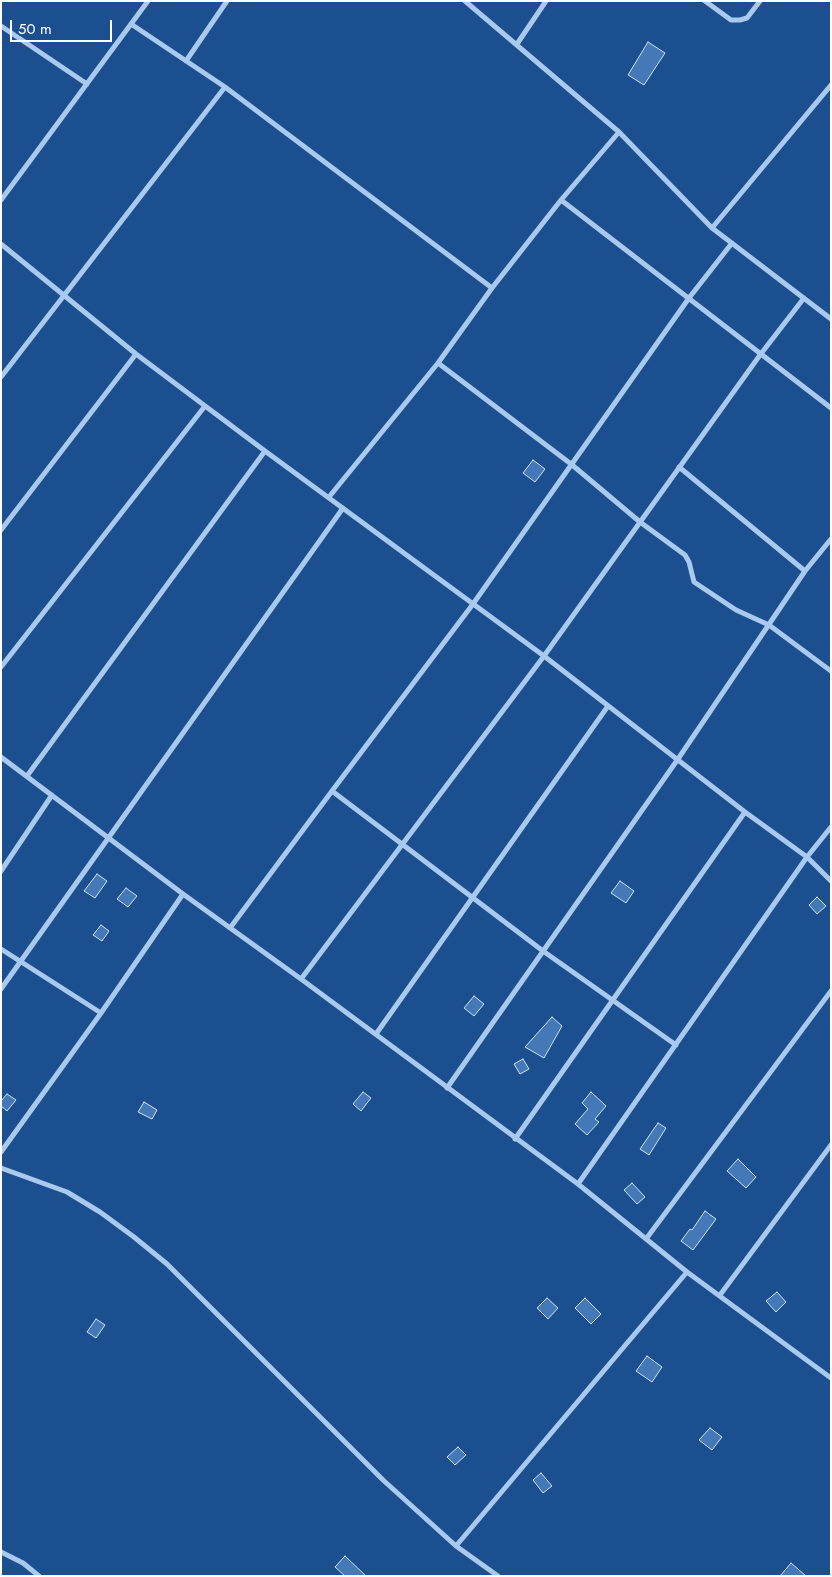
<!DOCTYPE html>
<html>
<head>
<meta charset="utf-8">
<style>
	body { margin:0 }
	#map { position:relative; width:832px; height:1577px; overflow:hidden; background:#1b4f8f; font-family:Jost,sans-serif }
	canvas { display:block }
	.frame { position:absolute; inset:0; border:2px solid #fff; pointer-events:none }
	.scale { position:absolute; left:10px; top:20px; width:102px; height:22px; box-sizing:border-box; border:2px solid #fff; border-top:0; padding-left:6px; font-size:15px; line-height:18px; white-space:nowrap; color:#fff; -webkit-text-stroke:4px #1b4f8f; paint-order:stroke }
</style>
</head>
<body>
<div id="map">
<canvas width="832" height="1577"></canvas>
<div class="frame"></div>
<div class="scale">50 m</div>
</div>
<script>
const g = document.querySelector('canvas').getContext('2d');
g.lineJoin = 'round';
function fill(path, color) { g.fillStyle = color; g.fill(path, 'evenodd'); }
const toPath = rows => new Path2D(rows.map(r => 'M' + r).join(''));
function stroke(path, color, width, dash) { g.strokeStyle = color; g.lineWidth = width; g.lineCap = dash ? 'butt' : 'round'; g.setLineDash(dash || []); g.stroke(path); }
const building = toPath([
	[648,42,665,53,644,85,628,75,648,42],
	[533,460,545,469,535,482,523,473,533,460],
	[97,874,107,881,95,898,84,891,97,874],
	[620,881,634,891,626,903,611,893,620,881],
	[126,888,137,896,128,907,117,899,126,888],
	[817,897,826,906,817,914,809,905,817,897],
	[101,925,109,931,102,941,93,935,101,925],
	[474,996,484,1004,474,1016,464,1008,474,996],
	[552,1017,562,1026,544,1058,525,1047,552,1017],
	[523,1059,529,1069,520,1074,514,1064,523,1059],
	[363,1092,371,1098,361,1111,353,1104,363,1092],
	[591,1092,606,1106,595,1119,599,1122,587,1135,575,1124,588,1109,582,1103,591,1092],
	[7,1094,16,1100,7,1111,1,1106,1,1101,7,1094],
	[144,1102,157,1110,152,1119,138,1112,144,1102],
	[658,1123,666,1128,649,1155,640,1149,658,1123],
	[738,1159,756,1177,746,1188,727,1171,738,1159],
	[632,1183,645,1197,637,1204,624,1190,632,1183],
	[705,1211,716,1219,693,1250,681,1241,690,1229,692,1230,705,1211],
	[777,1292,786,1302,776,1312,766,1301,777,1292],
	[547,1298,558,1308,548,1319,537,1308,547,1298],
	[585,1298,601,1314,591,1324,575,1308,585,1298],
	[96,1319,105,1325,96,1338,87,1332,96,1319],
	[647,1356,662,1367,652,1382,636,1371,647,1356],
	[710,1428,722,1437,712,1450,699,1440,710,1428],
	[458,1447,466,1455,455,1465,447,1457,458,1447],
	[541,1473,552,1486,543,1493,533,1480,541,1473],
	[345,1556,366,1576,345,1576,335,1567,345,1556],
	[791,1563,806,1576,780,1576,791,1563]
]);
const street = toPath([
	[465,1,619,132,712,228,831,319],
	[705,1,731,20,740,20,747,18,760,1],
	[131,24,225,87,492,288],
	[1,26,87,84],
	[517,44,546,1],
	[186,61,227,1],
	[1,200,148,1],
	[561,200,831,408],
	[712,228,831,85],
	[1,244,136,354,265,451,544,656,745,812,807,857,831,881],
	[438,363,571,464,640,522,685,555,689,562,694,582,736,610,769,625,831,671],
	[1,377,225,87],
	[679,467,805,571],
	[329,497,438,363,492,288,561,200,619,132],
	[1,530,136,354],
	[1,667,205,406],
	[1,757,183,894,301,979,578,1184,687,1272,831,1378],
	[27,776,265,451],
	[332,791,543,951,676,1045],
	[1,871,52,795],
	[230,928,332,791,473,604,689,298,732,243],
	[1,949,101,1013],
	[301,979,544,656,760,355,804,298],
	[1,989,343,508],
	[376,1034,608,706],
	[447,1088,678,759,805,571,831,539],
	[515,1139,745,812],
	[1,1152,101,1013,183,894],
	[1,1168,67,1192,100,1212,134,1237,167,1264,383,1480,456,1546,498,1576],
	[578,1184,807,857,831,827],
	[646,1239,831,991],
	[720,1295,831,1145],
	[456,1546,687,1272],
	[1,1552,23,1563,39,1576]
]);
fill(building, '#4478b7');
stroke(building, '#cfe3fa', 1);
stroke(street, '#a9c9ee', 5);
</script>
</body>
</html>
